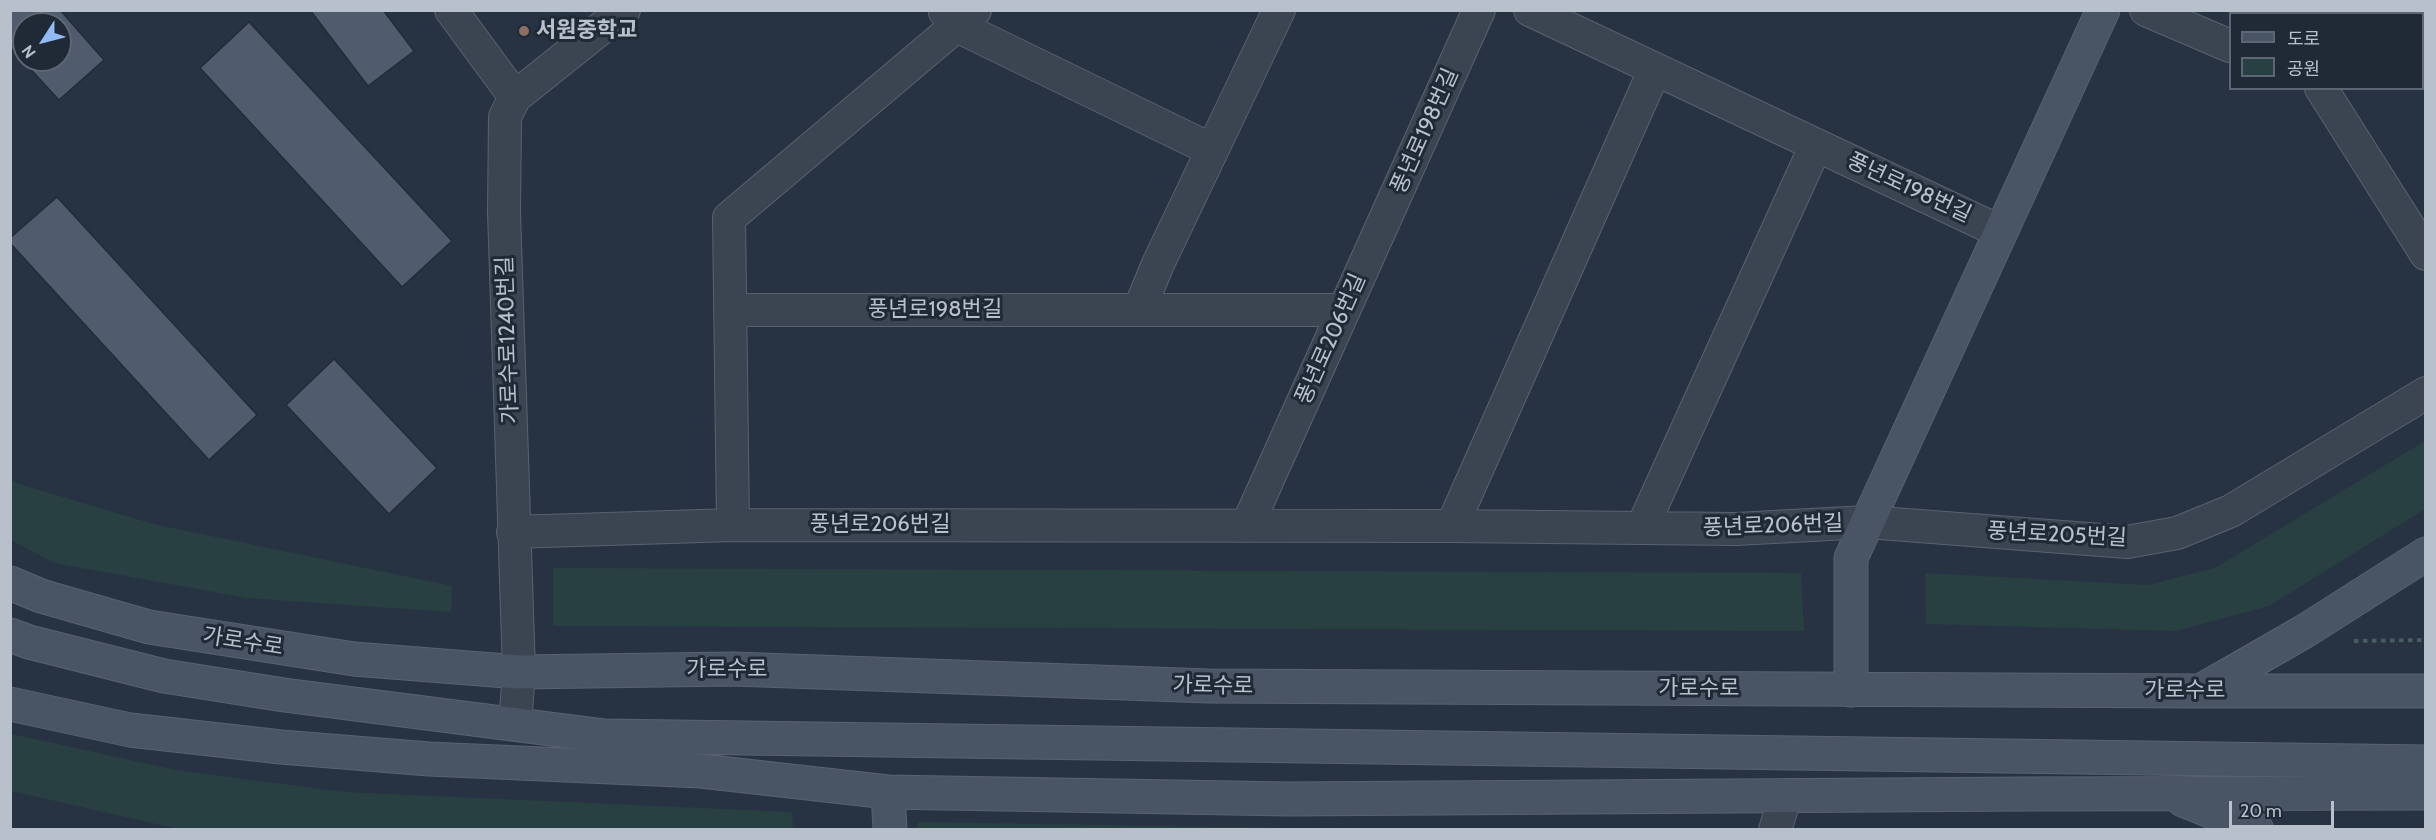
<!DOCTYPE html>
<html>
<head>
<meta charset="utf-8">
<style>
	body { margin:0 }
	#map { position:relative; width:2436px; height:840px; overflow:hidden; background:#273342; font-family:Cabin,"Noto Sans KR",sans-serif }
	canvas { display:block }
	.frame { position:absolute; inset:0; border:12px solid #b8c0cc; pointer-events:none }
	.legend { position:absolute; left:2229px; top:12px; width:195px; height:78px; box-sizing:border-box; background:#202a37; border:2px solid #5d6673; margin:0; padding:8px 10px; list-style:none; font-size:18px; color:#b8c0cc }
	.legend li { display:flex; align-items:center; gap:12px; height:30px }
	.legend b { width:30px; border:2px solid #5d6673 }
	.north { position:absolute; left:12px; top:12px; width:60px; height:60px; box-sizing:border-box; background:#202a37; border:2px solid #5d6673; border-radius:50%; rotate:234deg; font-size:16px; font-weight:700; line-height:24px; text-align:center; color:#b8c0cc }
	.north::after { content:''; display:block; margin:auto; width:21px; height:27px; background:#92baf7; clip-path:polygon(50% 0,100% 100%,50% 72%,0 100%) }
	.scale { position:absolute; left:2229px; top:801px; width:105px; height:27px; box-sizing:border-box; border:3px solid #b8c0cc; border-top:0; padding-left:8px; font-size:18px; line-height:21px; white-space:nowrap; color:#b8c0cc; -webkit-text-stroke:4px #202a37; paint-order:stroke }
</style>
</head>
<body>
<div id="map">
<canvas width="2436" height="840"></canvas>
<div class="frame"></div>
<ul class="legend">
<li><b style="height:8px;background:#495465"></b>도로</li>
<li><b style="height:16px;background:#294043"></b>공원</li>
</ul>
<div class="north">N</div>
<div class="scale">20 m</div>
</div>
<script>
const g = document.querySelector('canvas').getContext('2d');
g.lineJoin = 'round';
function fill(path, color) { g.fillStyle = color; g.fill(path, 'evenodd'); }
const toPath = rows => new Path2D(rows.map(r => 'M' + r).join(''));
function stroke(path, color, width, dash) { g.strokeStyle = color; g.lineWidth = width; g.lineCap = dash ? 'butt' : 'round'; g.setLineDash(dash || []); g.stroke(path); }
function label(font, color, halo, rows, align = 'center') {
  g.font = font + ' Cabin,"Noto Sans KR",sans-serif'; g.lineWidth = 6; g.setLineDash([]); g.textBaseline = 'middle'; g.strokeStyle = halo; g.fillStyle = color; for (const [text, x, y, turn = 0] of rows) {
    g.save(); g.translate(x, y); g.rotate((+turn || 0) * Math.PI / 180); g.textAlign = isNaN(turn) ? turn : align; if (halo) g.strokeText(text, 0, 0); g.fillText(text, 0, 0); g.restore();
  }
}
const green = toPath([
	[2425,441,2425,509,2269,606,2176,631,1926,624,1925,573,2148,585,2215,568],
	[11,479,19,484,153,524,452,586,451,612,247,598,54,563,11,540],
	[553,568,1801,573,1804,631,553,626],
	[11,734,176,770,344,792,792,812,793,829,179,829,11,791],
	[918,822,1352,829,917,829]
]);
const building = toPath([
	[10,10,60,10,104,60,59,100,10,47,10,10],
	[24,24,60,24,60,60,24,60,24,24],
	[310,10,383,10,414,51,368,86,310,10],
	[249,22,452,241,402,287,200,68,249,22],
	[57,197,257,415,209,460,10,243,10,238,57,197],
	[334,359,437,468,389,514,286,405,334,359]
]);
const path = toPath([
	[2354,641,2426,640]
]);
const street = toPath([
	[451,10,515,97],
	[1530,10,2001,232],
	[2146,10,2230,46],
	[945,12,957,26,1212,150],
	[2418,14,2422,10],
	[2321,88,2426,254],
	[730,310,1344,310],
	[1139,310,1158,264,1279,10],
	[733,525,729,218,975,10],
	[1247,526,1479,10],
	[1452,526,1655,69],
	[1642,528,1816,145],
	[513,532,733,525,1452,526,1736,529,1867,522,2127,542,2177,533,2231,511,2426,393],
	[515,723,519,672,504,212,505,117,515,97,624,10],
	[1775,830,1786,795]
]);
const secondary = toPath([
	[10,583,41,596,149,627,354,659,519,672,734,669,1209,686,2199,691,2426,691],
	[10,635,29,642,164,676,284,695,605,736,2426,762],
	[2204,689,2305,631,2426,554],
	[1851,690,1851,558,2103,10],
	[10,704,130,730,281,747,429,759,701,771,888,792,1289,799,2028,794,2426,793],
	[888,792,890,830],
	[2183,800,2257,830]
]);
const markers = [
	[524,31,6,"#8d6e63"]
];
const poiNames = [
	["서원중학교",536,31]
];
const streetNames = [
	["풍년로198번길",1425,131,-66],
	["풍년로198번길",1909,188,25],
	["풍년로198번길",935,310],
	["풍년로206번길",1331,339,-66],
	["가로수로1240번길",508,340,-92],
	["풍년로206번길",880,525],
	["풍년로206번길",1773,526,-2],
	["풍년로205번길",2057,535,3],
	["가로수로",243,642,9],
	["가로수로",727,670],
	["가로수로",1213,686,1],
	["가로수로",1699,689],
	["가로수로",2185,691]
];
fill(green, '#294043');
fill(building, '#505c6d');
stroke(building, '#222c39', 1.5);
stroke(street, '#59636f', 34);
stroke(secondary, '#59636f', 35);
stroke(path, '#475d60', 4, [4.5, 4.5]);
stroke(street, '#3b4552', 32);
stroke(secondary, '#495465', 33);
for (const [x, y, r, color] of markers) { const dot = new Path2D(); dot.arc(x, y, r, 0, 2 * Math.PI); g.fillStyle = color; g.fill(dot); stroke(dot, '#202a37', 2); }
label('bold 22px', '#b8c0cc', '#202a37', poiNames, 'left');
label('22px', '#b8c0cc', '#202a37', streetNames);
</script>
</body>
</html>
